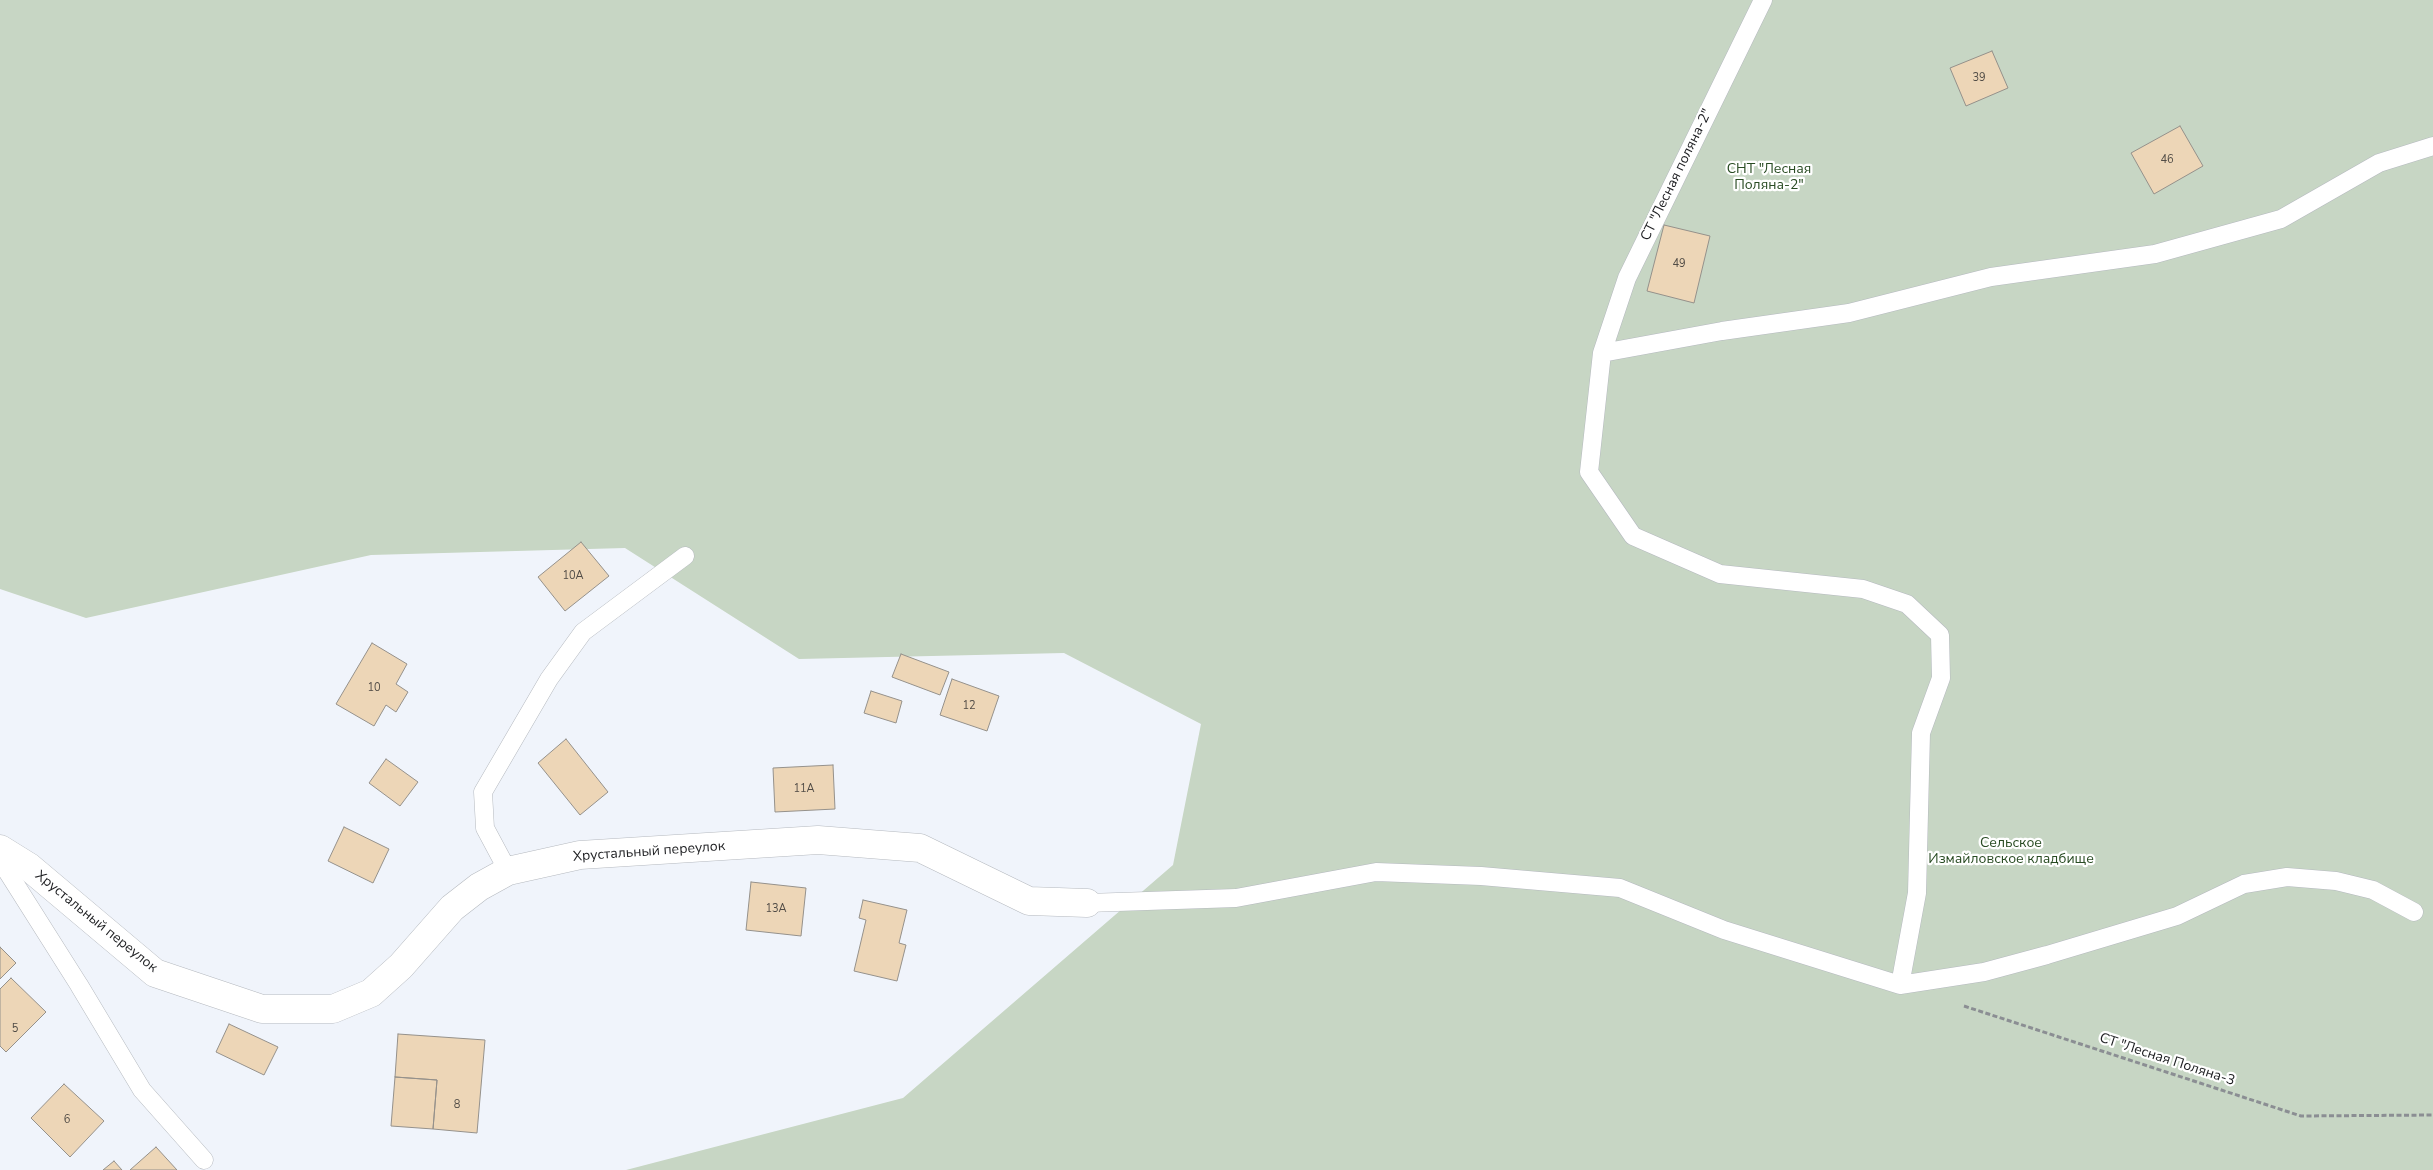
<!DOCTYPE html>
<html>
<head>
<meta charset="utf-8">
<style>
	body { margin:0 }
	canvas { display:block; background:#f0f4fb }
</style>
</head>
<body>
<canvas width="2433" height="1170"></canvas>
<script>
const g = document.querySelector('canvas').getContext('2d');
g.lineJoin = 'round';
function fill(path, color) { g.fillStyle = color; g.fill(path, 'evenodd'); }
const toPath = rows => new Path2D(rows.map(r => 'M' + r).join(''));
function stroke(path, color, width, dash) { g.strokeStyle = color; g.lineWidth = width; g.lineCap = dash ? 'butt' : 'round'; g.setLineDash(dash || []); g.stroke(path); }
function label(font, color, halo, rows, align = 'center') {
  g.font = font + ' "Nunito Sans",sans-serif'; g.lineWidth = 4.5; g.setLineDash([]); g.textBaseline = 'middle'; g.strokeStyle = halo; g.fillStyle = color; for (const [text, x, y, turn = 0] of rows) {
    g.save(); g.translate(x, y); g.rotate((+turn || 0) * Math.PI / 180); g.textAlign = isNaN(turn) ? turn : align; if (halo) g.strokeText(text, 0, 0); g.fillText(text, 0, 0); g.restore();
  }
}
const green = toPath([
	[0,0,2433,0,2433,1170,626,1170,903,1098,1173,865,1201,724,1064,653,799,659,625,548,371,555,86,618,0,589]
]);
const building = toPath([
	[1992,51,2008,88,1966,106,1950,68,1992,51],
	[2180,126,2203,166,2154,194,2131,153,2180,126],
	[1664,225,1710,236,1694,303,1647,291,1664,225],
	[581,542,609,576,565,611,538,577,581,542],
	[372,643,407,664,396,684,408,692,396,712,386,705,374,726,336,704,372,643],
	[901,654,949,672,940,695,892,677,901,654],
	[952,679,999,696,987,731,940,715,952,679],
	[871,691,902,701,896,723,864,713,871,691],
	[566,739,608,792,580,815,538,763,566,739],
	[386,759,418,782,400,806,369,783,386,759],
	[833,765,835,809,775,812,773,768,833,765],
	[344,827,389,849,373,883,328,861,344,827],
	[751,882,806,888,801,936,746,930,751,882],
	[863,900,907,910,899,943,906,945,897,981,854,971,866,920,859,918,863,900],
	[0,947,16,963,0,979,0,947],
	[11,978,46,1012,6,1052,0,1046,0,989,11,978],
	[229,1024,278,1047,264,1075,216,1052,229,1024],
	[398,1034,485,1040,477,1133,433,1129,437,1080,395,1077,398,1034],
	[395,1077,437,1080,433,1129,391,1126,395,1077],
	[64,1084,104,1121,70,1157,31,1118,64,1084],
	[156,1147,177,1170,130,1170,156,1147],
	[114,1161,122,1170,103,1170,114,1161]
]);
const path = toPath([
	[1964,1006,2301,1116,2433,1115]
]);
const service = toPath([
	[1763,0,1627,278,1602,353,1589,472,1633,536,1720,574,1863,589,1907,604,1940,635,1941,678,1921,733,1917,893,1900,985,1984,972,2047,955,2177,916,2244,884,2287,877,2336,881,2373,890,2414,912],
	[1602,353,1722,331,1849,313,1991,277,2155,254,2281,219,2379,163,2433,146],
	[0,860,79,985,142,1090,204,1160],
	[508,871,485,828,483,792,549,679,583,632,685,556],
	[1087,903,1236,898,1376,872,1481,876,1620,888,1724,930,1900,985]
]);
const minor = toPath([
	[0,849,29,867,155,973,262,1009,333,1009,371,993,401,966,452,908,479,887,508,871,580,855,818,840,920,848,1029,901,1087,903]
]);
const numberNames = [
	["39",1979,78],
	["46",2167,160],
	["49",1679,264],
	["10А",573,576],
	["10",374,688],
	["12",969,706],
	["11А",804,789],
	["13А",776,909],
	["5",15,1029],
	["8",457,1105],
	["6",67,1120]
];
const parkNames = [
	["СНТ \"Лесная",1769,170],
	["Поляна-2\"",1769,186],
	["Сельское",2011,844],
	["Измайловское кладбище",2011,860]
];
const streetNames = [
	["СТ \"Лесная поляна-2\"",1677,175,-64],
	["Хрустальный переулок",649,852,-4],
	["Хрустальный переулок",96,922,39],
	["СТ \"Лесная Поляна-3",2167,1060,18]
];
fill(green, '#c7d6c4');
fill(building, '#edd6b7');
stroke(building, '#95918b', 1);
stroke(service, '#b5b9bf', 19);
stroke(minor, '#b5b9bf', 29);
stroke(path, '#8b8e93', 3, [5, 2.5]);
stroke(service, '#fff', 18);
stroke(minor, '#fff', 28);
label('11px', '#514c46', null, numberNames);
label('14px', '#284b22', '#fff', parkNames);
label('14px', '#1d1e21', '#fff', streetNames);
</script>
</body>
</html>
